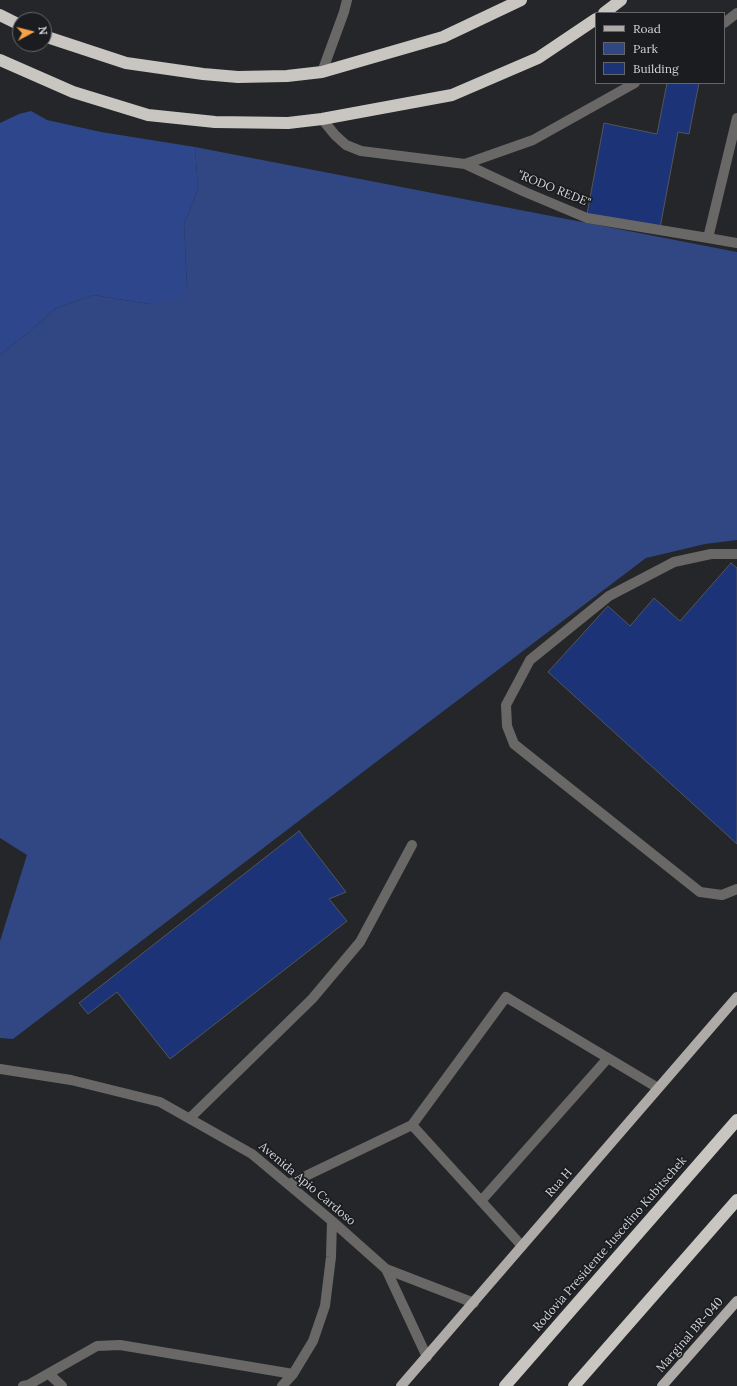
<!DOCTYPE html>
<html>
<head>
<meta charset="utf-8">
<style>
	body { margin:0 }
	#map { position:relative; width:737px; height:1386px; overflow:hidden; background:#242629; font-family:Lora,serif }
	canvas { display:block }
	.legend { position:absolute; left:595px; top:12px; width:130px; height:72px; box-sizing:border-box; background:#1a1c20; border:1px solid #636568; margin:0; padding:5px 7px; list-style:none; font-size:12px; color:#d1d3d5 }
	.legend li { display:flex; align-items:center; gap:8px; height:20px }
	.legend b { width:20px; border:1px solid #636568 }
	.north { position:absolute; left:12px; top:12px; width:40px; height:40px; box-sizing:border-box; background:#1a1c20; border:1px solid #636568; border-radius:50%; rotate:83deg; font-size:11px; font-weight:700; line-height:16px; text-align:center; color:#d1d3d5 }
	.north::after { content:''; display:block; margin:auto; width:14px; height:18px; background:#f7a248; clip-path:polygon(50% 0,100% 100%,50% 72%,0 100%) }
</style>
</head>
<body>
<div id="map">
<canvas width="737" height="1386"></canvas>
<ul class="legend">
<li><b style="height:5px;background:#aeaaa7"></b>Road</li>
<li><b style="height:11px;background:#314783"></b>Park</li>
<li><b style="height:11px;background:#1d3377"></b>Building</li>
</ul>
<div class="north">N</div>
</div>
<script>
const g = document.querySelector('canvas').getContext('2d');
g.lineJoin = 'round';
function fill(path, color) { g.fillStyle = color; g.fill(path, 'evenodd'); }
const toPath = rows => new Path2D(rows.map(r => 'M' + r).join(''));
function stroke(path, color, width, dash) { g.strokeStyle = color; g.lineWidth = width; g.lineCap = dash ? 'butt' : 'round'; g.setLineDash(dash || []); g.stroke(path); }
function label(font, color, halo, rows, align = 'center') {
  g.font = font + ' Lora,serif'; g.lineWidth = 3.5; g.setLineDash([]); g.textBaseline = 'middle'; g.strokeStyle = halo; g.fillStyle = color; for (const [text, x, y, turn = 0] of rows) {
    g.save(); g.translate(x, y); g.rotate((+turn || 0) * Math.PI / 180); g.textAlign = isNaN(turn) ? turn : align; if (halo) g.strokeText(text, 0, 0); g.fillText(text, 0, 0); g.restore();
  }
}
const green = toPath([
	[195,147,737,252,737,540,705,544,646,558,380,759,13,1039,0,1038,0,941,27,855,0,838,0,355,29,332,56,308,93,295,149,304,187,287,184,224,198,189]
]);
const forest = toPath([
	[31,111,47,120,101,132,195,147,198,189,184,224,187,287,180,297,149,304,93,295,56,308,29,332,0,355,0,123,19,114]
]);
const building = toPath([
	[667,83,699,83,689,134,678,132,660,228,587,214,604,123,657,134,667,83],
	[731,563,737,568,737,844,548,672,608,606,630,626,654,598,680,621,731,563],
	[299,831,346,892,329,899,347,921,170,1059,117,992,88,1014,79,1003,299,831]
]);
const minor = toPath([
	[724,23,737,13],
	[322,72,344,12,347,0],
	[737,118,708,238,737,243],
	[322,119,335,135,346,145,361,151,465,164,533,140,635,83],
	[465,164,525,192,587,218,708,238],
	[737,554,711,554,674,562,609,596,530,660,506,705,507,726,514,744,700,892,722,895,737,889],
	[0,1069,71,1080,160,1102,252,1154,332,1221,386,1269,474,1303],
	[190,1118,312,999,360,942,412,845],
	[289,1184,412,1125],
	[481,1201,608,1058],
	[522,1246,412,1125,506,997,658,1088],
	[386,1269,427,1357],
	[49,1374,62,1386],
	[23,1386,28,1385,97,1346,120,1345,293,1374],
	[282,1386,293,1374,313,1341,325,1306,331,1257,332,1221]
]);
const major = toPath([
	[401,1386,737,997],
	[662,1386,737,1301]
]);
const highway = toPath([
	[604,13,621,0],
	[0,15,20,25],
	[44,36,126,63,203,74,238,77,287,76,322,72,443,37,521,0],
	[0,60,73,92,148,115,215,122,288,123,322,119,452,95,538,58,596,19],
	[505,1386,737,1120],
	[574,1386,737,1200]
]);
const streetNames = [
	["\"RODO REDE\"",554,189,22],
	["Rua H",559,1183,-49],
	["Avenida Apio Cardoso",307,1184,40],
	["Rodovia Presidente Juscelino Kubitschek",610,1244,-49],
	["Marginal BR-040",690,1335,-49]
];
fill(green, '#314783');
fill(forest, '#2e478c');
fill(building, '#1d3377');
stroke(building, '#535559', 1);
stroke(minor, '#6a6866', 10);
stroke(major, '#aeaaa7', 10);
stroke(highway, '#c9c5c1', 12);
label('12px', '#d1d3d5', '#1a1c20', streetNames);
</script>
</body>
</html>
